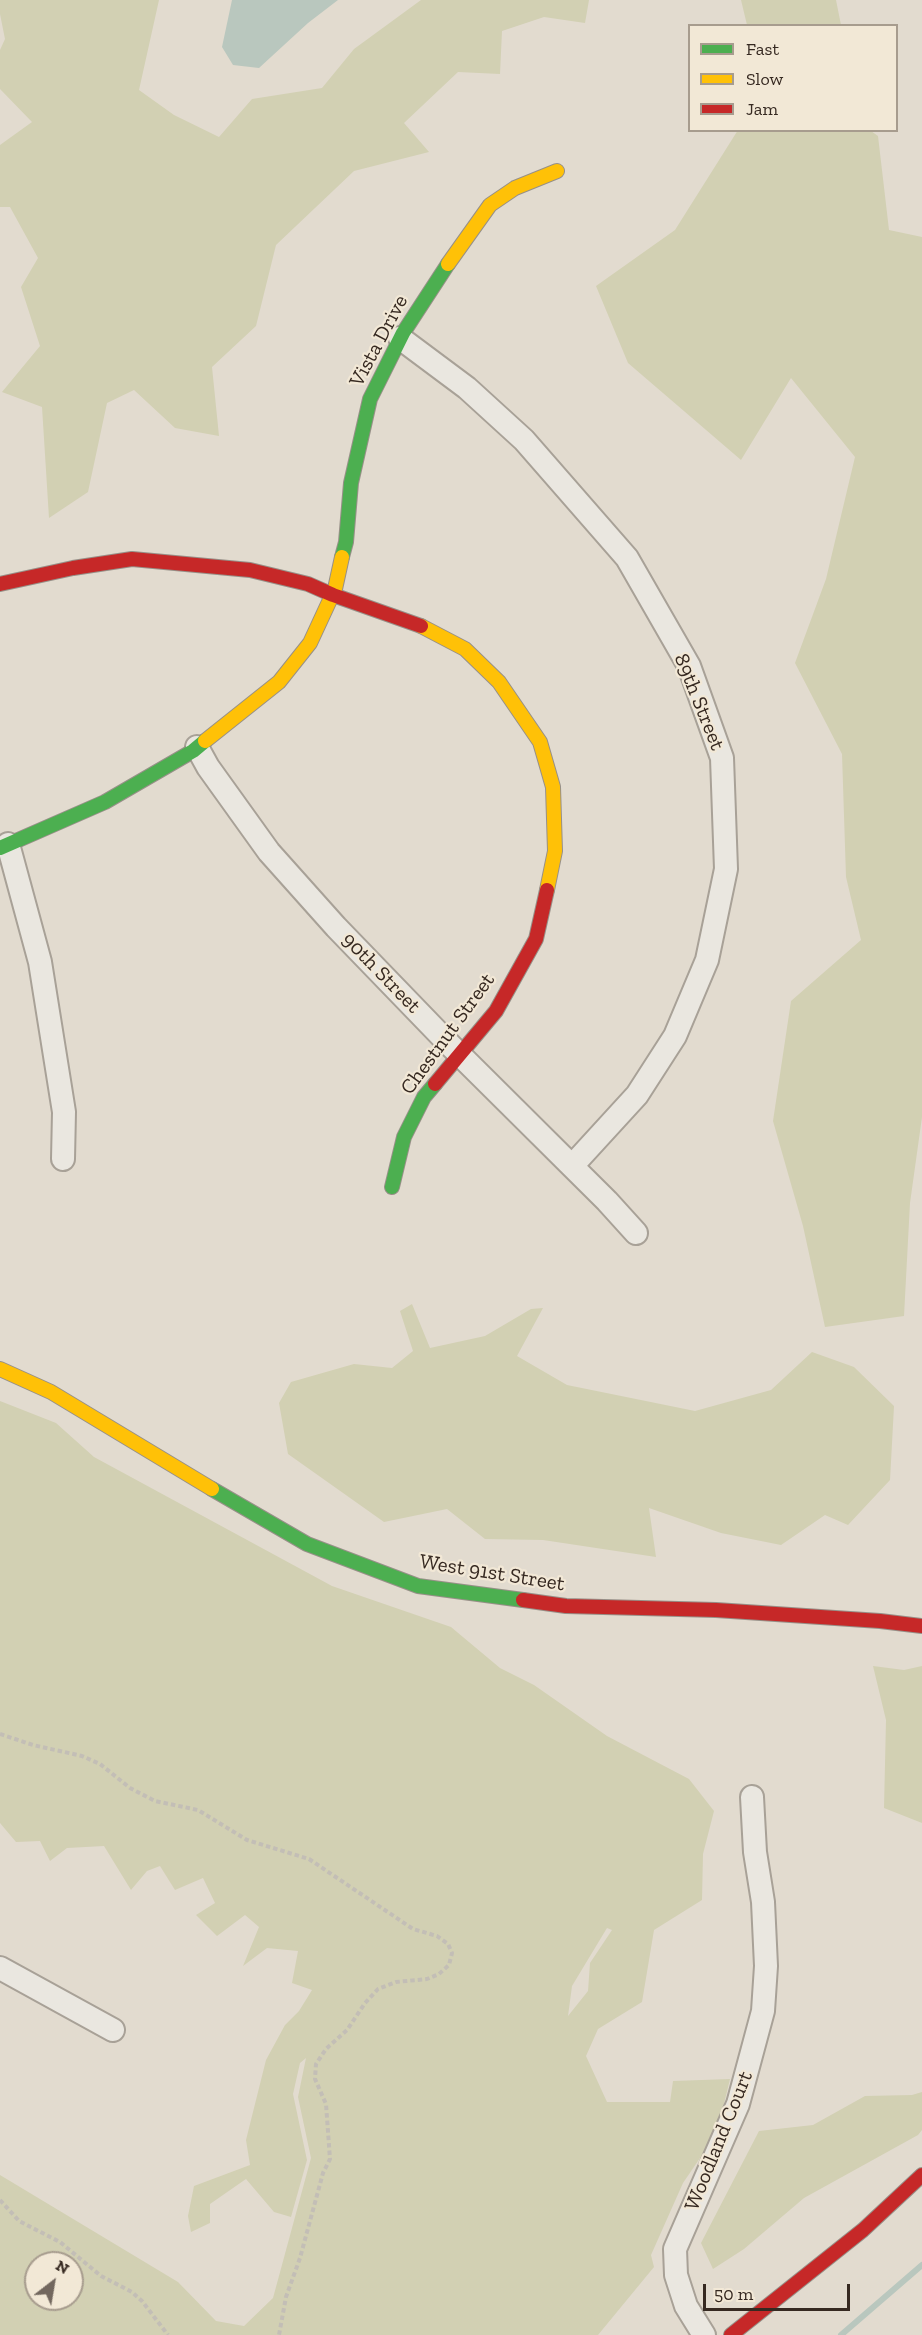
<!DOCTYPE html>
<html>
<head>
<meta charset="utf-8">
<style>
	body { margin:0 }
	#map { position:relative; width:922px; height:2335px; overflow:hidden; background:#e2dbcf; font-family:"Zilla Slab",serif }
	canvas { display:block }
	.legend { position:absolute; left:688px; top:24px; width:210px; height:108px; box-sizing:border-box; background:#f2e8d6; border:2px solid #a79c8e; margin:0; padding:8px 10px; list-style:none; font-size:18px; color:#362921 }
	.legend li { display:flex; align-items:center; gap:12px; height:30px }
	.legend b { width:30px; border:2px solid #a79c8e }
	.north { position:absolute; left:24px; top:2251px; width:60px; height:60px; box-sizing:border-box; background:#f2e8d6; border:2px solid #a79c8e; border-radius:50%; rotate:31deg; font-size:16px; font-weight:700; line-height:24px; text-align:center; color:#362921 }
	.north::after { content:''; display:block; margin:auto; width:21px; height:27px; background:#72675e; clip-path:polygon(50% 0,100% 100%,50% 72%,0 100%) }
	.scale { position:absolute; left:703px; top:2284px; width:147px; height:27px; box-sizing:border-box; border:3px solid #362921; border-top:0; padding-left:8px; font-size:18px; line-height:21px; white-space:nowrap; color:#362921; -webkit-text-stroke:4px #f2e8d6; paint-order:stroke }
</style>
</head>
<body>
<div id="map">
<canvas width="922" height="2335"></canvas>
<ul class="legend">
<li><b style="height:8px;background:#4caf50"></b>Fast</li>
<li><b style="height:8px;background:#ffc107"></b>Slow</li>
<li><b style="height:8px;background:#c62828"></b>Jam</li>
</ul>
<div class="north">N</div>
<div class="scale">50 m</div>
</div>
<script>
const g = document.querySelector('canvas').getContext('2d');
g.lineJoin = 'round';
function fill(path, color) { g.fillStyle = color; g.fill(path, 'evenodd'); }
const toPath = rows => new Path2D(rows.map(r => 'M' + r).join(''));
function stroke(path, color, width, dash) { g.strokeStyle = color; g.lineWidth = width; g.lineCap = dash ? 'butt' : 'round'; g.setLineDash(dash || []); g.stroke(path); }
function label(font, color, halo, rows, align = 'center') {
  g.font = font + ' "Zilla Slab",serif'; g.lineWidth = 4.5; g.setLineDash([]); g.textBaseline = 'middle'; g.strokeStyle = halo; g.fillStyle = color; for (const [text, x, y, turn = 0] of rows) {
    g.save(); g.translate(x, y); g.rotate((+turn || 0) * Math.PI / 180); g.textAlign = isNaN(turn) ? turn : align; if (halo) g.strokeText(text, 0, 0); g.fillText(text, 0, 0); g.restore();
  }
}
const green = toPath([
	[0,0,159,0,139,90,174,115,219,137,252,99,322,88,354,49,421,0,589,0,585,23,544,17,502,31,500,74,458,72,404,123,429,152,354,171,276,245,256,326,212,367,219,436,175,428,134,390,107,403,88,492,49,518,42,407,2,392,40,346,21,287,38,258,10,207,0,207,0,145,32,122,0,89,0,50,5,39,0,14],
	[741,0,836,0,841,25,747,25],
	[738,130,871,131,878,136,889,230,922,237,922,1117,910,1203,904,1316,825,1327,803,1226,773,1121,791,1001,861,940,846,877,842,754,795,663,826,579,855,457,791,378,741,460,628,363,596,286,675,230],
	[412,1304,430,1348,485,1336,531,1309,543,1308,517,1356,567,1385,695,1411,771,1390,812,1352,854,1367,894,1406,890,1480,848,1525,825,1515,781,1545,721,1533,649,1508,656,1557,543,1540,485,1539,447,1509,384,1522,288,1454,279,1403,291,1382,354,1364,392,1368,413,1351,400,1311],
	[0,1401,56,1423,94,1457,332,1586,451,1627,500,1668,534,1685,607,1736,689,1779,714,1811,703,1854,702,1900,654,1930,642,2002,598,2029,586,2056,607,2102,670,2102,673,2081,730,2079,717,2133,683,2183,651,2255,654,2267,598,2335,0,2335,0,2175,178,2282,216,2321,244,2326,273,2298,311,2158,298,2097,306,2058,300,2063,293,2094,307,2160,291,2217,274,2212,246,2179,210,2204,210,2223,191,2232,188,2216,194,2186,250,2165,246,2140,266,2060,285,2025,299,2011,312,1990,292,1983,298,1951,267,1948,243,1966,259,1927,245,1915,217,1936,196,1915,215,1903,203,1878,175,1890,160,1866,147,1871,131,1890,104,1846,67,1848,50,1861,40,1841,16,1842,0,1823],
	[607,1928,612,1930,590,1963,588,1991,568,2016,572,1986],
	[36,2263,72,2263,72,2299,36,2299],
	[873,1666,904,1670,922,1666,922,1823,884,1808,886,1720],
	[922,2092,922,2130,918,2135,804,2198,744,2249,713,2269,701,2243,759,2131,813,2125,865,2096,912,2095]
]);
const water = toPath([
	[232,0,338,0,308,23,259,68,233,65,222,47]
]);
const stream = toPath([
	[841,2335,922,2265]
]);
const path = toPath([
	[0,1734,33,1745,82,1756,100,1764,130,1788,155,1801,198,1810,247,1840,309,1859,413,1929,437,1936,448,1944,452,1953,449,1965,439,1974,427,1979,396,1982,378,1989,365,2003,347,2030,326,2049,316,2064,315,2079,326,2104,330,2159,323,2173,300,2258,286,2297,279,2335],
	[0,2200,19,2221,60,2242,101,2276,132,2292,142,2301,168,2335]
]);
const street = toPath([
	[400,338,467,388,524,440,627,558,689,666,722,758,726,869,707,960,675,1036,637,1095,572,1166],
	[197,747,208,767,269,852,336,927,451,1046,607,1201,636,1233],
	[8,844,40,962,64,1112,63,1159],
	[0,1968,113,2030],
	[704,2335,686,2306,676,2275,675,2249,738,2104,763,2011,766,1966,763,1902,755,1852,752,1797]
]);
const fast = toPath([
	[342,557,346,542,351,483,370,399,403,333,448,264],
	[0,848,105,802,193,751,205,741],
	[392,1187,404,1137,424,1097,435,1084],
	[212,1489,307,1544,418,1586,523,1600]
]);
const slow = toPath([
	[448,264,490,205,515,188,557,171],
	[421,626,465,649,499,682,540,742,553,787,555,851,547,890],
	[205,741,279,682,310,643,335,589,342,557],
	[0,1369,51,1392,212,1489]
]);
const jam = toPath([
	[0,584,73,568,132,559,250,570,308,584,333,595,421,626],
	[435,1084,496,1011,536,939,547,890],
	[523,1600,566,1606,716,1610,880,1621,922,1626],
	[731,2335,863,2230,922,2175]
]);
const streetNames = [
	["Vista Drive",379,341,-62],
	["89th Street",699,702,68],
	["90th Street",381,973,46],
	["Chestnut Street",448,1034,-54],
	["West 91st Street",492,1573,9],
	["Woodland Court",719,2141,-68]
];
fill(green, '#d2d0b3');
fill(water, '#b9c7be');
stroke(stream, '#b9c7be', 6);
stroke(street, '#a8a197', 26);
stroke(fast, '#979088', 16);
stroke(slow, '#979088', 16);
stroke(jam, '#979088', 16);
stroke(path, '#c3beb6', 4, [4.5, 3]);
stroke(street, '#eae7e0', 22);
stroke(fast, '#4caf50', 14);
stroke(slow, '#ffc107', 14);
stroke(jam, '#c62828', 14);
label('21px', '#362921', '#f2e8d6', streetNames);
</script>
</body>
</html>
